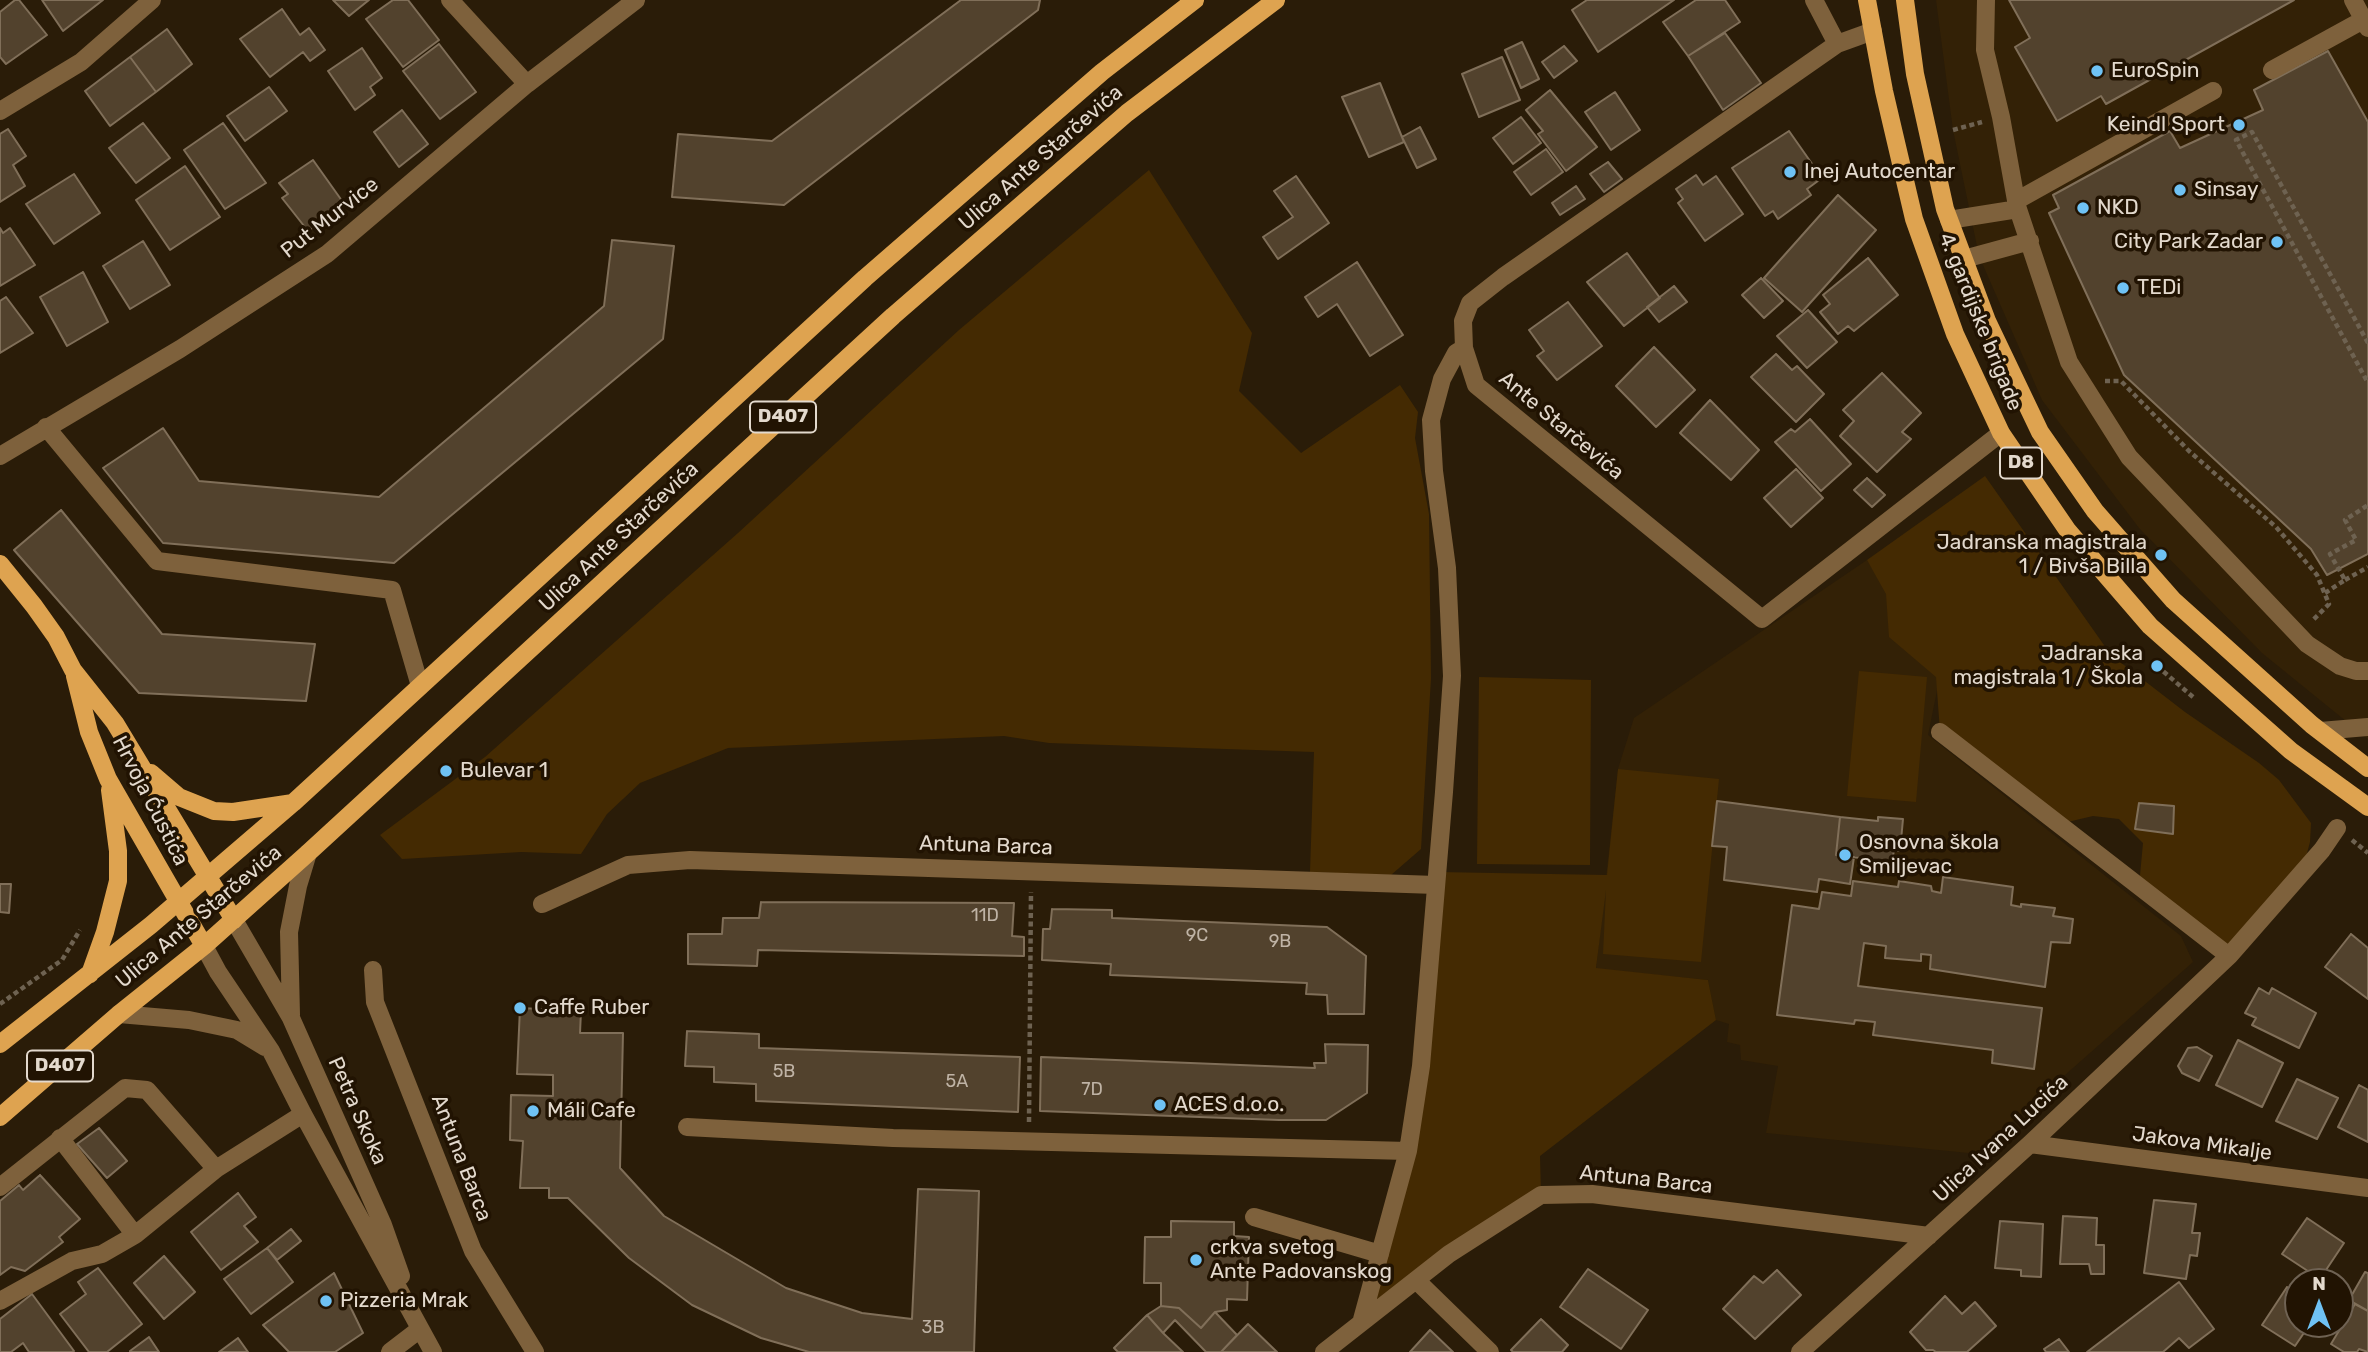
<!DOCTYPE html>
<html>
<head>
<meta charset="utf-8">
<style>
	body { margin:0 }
	#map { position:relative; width:2368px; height:1352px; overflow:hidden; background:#2a1c08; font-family:Rubik,sans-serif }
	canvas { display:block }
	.north { position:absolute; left:2284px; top:1268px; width:70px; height:70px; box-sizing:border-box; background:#211302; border:2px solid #6f6253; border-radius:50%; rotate:0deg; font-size:19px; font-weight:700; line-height:28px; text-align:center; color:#e3d9cd }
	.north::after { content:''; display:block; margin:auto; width:24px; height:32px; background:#6fc2f4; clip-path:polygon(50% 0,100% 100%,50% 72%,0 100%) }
</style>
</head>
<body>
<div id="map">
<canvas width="2368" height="1352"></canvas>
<div class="north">N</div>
</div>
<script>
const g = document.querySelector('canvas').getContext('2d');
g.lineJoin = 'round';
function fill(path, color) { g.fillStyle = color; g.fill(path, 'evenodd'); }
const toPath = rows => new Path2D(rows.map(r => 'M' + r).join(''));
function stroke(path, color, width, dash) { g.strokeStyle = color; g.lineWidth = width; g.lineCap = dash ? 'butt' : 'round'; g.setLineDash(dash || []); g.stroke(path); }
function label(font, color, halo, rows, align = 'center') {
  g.font = font + ' Rubik,sans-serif'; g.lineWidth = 7; g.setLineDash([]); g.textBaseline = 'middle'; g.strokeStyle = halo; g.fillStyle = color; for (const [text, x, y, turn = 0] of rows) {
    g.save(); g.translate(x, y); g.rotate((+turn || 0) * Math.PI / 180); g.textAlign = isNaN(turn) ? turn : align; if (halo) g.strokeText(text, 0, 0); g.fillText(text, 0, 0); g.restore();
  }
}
const built = toPath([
	[1936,0,2368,0,2368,739,2262,653,2139,528,2042,400,1979,256,1953,130],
	[1867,560,1941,671,1928,735,2181,936,2193,962,2005,1128,1979,1154,1766,1133,1778,1066,1741,1060,1740,1045,1727,1042,1729,1024,1716,1020,1708,980,1596,969,1618,769,1634,718]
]);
const green = toPath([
	[1149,170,1252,333,1239,391,1301,453,1400,385,1418,412,1415,438,1429,514,1431,678,1421,849,1391,875,1310,872,1314,752,1049,743,1004,736,728,748,640,783,607,814,581,854,521,852,402,859,380,835,485,757,738,533,959,330],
	[1985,476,2111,655,2185,712,2259,763,2279,780,2311,823,2310,842,2302,872,2229,956,2139,886,2143,843,2119,819,2093,816,2059,824,1940,732,1936,677,1889,637,1886,594,1867,560],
	[1859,671,1927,677,1916,802,1847,796],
	[1479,677,1591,680,1590,865,1477,864],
	[1618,769,1719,779,1701,962,1603,954,1606,890,1596,968,1708,980,1716,1020,1540,1156,1541,1195,1361,1323,1408,1151,1437,872,1607,875]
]);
const building = toPath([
	[15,0,19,0,47,35,6,64,0,57,0,12,15,0],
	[42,0,103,0,63,31,42,0],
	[333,0,369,0,349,16,333,0],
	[393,0,408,0,439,40,403,67,366,19,393,0],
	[961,0,1040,0,1038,10,784,205,672,197,678,134,772,141,961,0],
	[1587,0,1674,0,1598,52,1572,10,1587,0],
	[1696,0,1725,0,1740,22,1688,56,1663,22,1696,0],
	[2009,0,2294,0,2106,104,2101,96,2057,121,2015,47,2030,38,2009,0],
	[282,9,300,35,309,28,325,50,310,61,303,52,270,77,240,39,282,9],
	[167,29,192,64,156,92,130,57,167,29],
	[1725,33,1761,83,1723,110,1688,56,1725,33],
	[1522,42,1539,79,1521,88,1505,50,1522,42],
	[439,44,476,92,440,119,403,71,439,44],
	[1564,46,1577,61,1554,78,1542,62,1564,46],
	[362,48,382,78,370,87,375,95,355,110,328,71,362,48],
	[2328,51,2368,122,2368,554,2327,575,2311,549,2124,375,2049,213,2059,208,2053,195,2170,131,2180,148,2263,110,2254,90,2328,51],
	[130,57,156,92,110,126,85,91,130,57],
	[1502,57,1520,100,1479,117,1462,74,1502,57],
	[1380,83,1404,142,1369,157,1342,97,1380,83],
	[269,87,287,111,245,141,227,116,269,87],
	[1550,90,1597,147,1566,171,1538,134,1543,131,1526,110,1550,90],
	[1615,92,1640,130,1611,150,1585,112,1615,92],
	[402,110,428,144,399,167,374,132,402,110],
	[1521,117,1541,143,1513,164,1493,138,1521,117],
	[143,123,170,158,136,183,109,148,143,123],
	[223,123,266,183,225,209,184,150,223,123],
	[1420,127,1436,159,1417,168,1402,137,1420,127],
	[8,129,26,156,13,165,25,186,0,202,0,134,8,129],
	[1789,131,1822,178,1807,189,1811,195,1778,219,1773,211,1765,216,1732,168,1789,131],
	[1546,149,1563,172,1531,195,1514,172,1546,149],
	[313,160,345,205,308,231,282,198,288,194,279,183,313,160],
	[1608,162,1622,179,1604,192,1590,174,1608,162],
	[185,166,220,217,170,250,136,200,185,166],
	[74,174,100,213,54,244,26,204,74,174],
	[1696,175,1703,185,1716,176,1743,214,1705,241,1678,203,1683,199,1676,189,1696,175],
	[1296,176,1329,223,1278,259,1263,237,1293,217,1274,191,1296,176],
	[1576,186,1585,199,1560,215,1552,203,1576,186],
	[1838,195,1876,230,1802,312,1764,278,1838,195],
	[0,228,3,233,10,228,35,265,0,286,0,228],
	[612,240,674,246,663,339,394,563,163,543,103,468,163,428,199,481,379,497,604,306,612,240],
	[143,241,170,285,130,309,103,266,143,241],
	[1627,253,1660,298,1624,326,1587,282,1627,253],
	[1868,258,1898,295,1854,331,1848,326,1838,334,1820,312,1830,304,1823,295,1868,258],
	[1357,262,1403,335,1370,356,1337,304,1318,317,1305,297,1357,262],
	[83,272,108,322,67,346,40,297,83,272],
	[1761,278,1783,301,1764,318,1742,295,1761,278],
	[1674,286,1687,302,1659,322,1647,307,1674,286],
	[6,297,33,333,0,353,0,301,6,297],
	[1568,302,1602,346,1557,380,1537,356,1544,351,1529,330,1568,302],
	[1808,310,1837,342,1807,368,1777,336,1808,310],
	[1654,347,1695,390,1656,427,1616,386,1654,347],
	[1776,354,1792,370,1797,366,1824,394,1796,422,1751,377,1776,354],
	[1882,373,1921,413,1902,432,1911,439,1877,472,1840,436,1854,421,1843,410,1882,373],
	[1710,400,1759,450,1731,480,1680,433,1710,400],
	[1810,419,1851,464,1821,491,1775,442,1791,429,1795,432,1810,419],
	[1796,469,1823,498,1791,527,1764,498,1796,469],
	[1867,478,1885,495,1872,507,1854,490,1867,478],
	[61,510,162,634,315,644,306,701,139,693,14,550,61,510],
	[1717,801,1840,817,1836,855,1854,857,1850,884,1819,879,1817,892,1724,880,1727,847,1712,846,1717,801],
	[2139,803,2174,806,2173,834,2135,829,2139,803],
	[1840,817,1878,821,1878,817,1903,819,1900,851,1894,850,1892,862,1836,855,1840,817],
	[1943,877,2013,887,2011,905,2021,907,2021,904,2055,908,2053,916,2073,919,2070,943,2051,942,2045,987,1930,969,1931,955,1921,954,1921,961,1885,958,1886,946,1864,943,1858,986,2042,1008,2034,1069,1992,1063,1993,1050,1873,1035,1875,1022,1855,1020,1854,1024,1777,1015,1792,905,1819,909,1822,892,1851,896,1853,881,1898,887,1899,881,1931,886,1932,891,1941,893,1943,877],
	[0,884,11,884,9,913,0,912,0,884],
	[761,902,1014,903,1012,936,1024,937,1024,956,758,950,757,966,688,964,688,934,722,934,723,918,759,918,761,902],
	[1052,909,1112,910,1112,918,1327,927,1366,956,1364,1014,1328,1014,1327,995,1306,994,1307,983,1110,975,1111,964,1042,960,1043,929,1050,929,1052,909],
	[2351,934,2368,948,2368,999,2325,967,2351,934],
	[2259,988,2269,994,2272,988,2316,1013,2299,1048,2252,1025,2256,1018,2245,1013,2259,988],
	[520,1008,581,1011,580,1033,623,1033,620,1168,664,1216,786,1288,862,1313,912,1319,918,1189,979,1191,974,1352,809,1352,761,1338,692,1305,629,1258,568,1198,549,1198,549,1188,520,1188,523,1141,510,1140,511,1095,553,1096,553,1075,517,1074,520,1008],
	[687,1031,759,1034,759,1048,1020,1057,1018,1112,756,1101,756,1084,714,1082,714,1067,685,1066,687,1031],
	[2238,1040,2283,1063,2262,1107,2216,1085,2238,1040],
	[1325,1044,1368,1045,1367,1093,1326,1120,1279,1120,1040,1111,1041,1057,1315,1068,1314,1063,1326,1063,1325,1044],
	[2197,1047,2212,1056,2199,1081,2182,1073,2178,1066,2188,1048,2197,1047],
	[2297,1079,2338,1098,2317,1139,2276,1121,2297,1079],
	[2359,1085,2368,1090,2368,1142,2338,1127,2359,1085],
	[99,1128,127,1161,107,1178,77,1144,99,1128],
	[40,1175,80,1219,59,1237,63,1242,25,1271,11,1267,0,1275,0,1201,19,1185,23,1190,40,1175],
	[238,1193,256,1217,244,1226,258,1242,221,1270,191,1232,238,1193],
	[2154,1200,2196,1204,2192,1233,2200,1233,2197,1256,2190,1255,2186,1279,2144,1273,2154,1200],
	[2063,1216,2097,1218,2096,1245,2104,1245,2104,1274,2091,1274,2089,1264,2060,1264,2063,1216],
	[2307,1218,2344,1243,2320,1279,2282,1254,2307,1218],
	[1171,1221,1234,1222,1234,1236,1249,1237,1247,1300,1227,1299,1227,1310,1215,1312,1201,1328,1179,1308,1161,1306,1161,1283,1144,1283,1145,1237,1171,1237,1171,1221],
	[2000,1221,2043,1224,2041,1277,2021,1276,2021,1270,1995,1268,2000,1221],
	[291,1229,301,1241,277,1260,267,1248,291,1229],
	[267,1248,293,1282,251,1314,224,1279,267,1248],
	[164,1256,195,1292,164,1319,134,1283,164,1256],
	[98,1268,142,1324,107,1352,89,1352,60,1314,86,1294,78,1282,98,1268],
	[1588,1269,1648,1310,1621,1349,1560,1307,1588,1269],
	[1777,1270,1801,1295,1755,1339,1723,1309,1754,1276,1763,1283,1777,1270],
	[2365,1272,2368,1273,2368,1311,2349,1300,2365,1272],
	[334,1273,363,1333,335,1352,289,1352,263,1325,334,1273],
	[2179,1282,2214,1329,2189,1348,2179,1338,2163,1352,2087,1352,2179,1282],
	[2287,1287,2298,1295,2298,1324,2310,1324,2295,1346,2262,1325,2287,1287],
	[32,1294,74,1351,72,1352,29,1352,23,1343,11,1352,0,1352,0,1319,32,1294],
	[1945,1296,1962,1314,1975,1302,1996,1326,1967,1352,1936,1352,1933,1350,1926,1350,1910,1332,1945,1296],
	[2355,1304,2368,1311,2368,1352,2359,1349,2357,1352,2344,1352,2331,1344,2355,1304],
	[1161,1306,1179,1308,1201,1328,1215,1312,1237,1335,1221,1352,1206,1352,1175,1320,1163,1333,1147,1315,1161,1306],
	[1147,1315,1163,1333,1183,1352,1118,1352,1114,1348,1147,1315],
	[1541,1319,1568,1345,1562,1352,1513,1352,1511,1350,1541,1319],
	[1248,1324,1277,1352,1221,1352,1248,1324],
	[1430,1330,1453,1352,1410,1352,1430,1330],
	[149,1337,159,1352,130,1352,130,1351,149,1337],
	[238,1338,248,1352,219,1352,238,1338],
	[2059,1339,2069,1352,2046,1352,2044,1349,2059,1339]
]);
const path = toPath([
	[1953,130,1982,122],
	[2368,343,2252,132,2236,140,2368,383],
	[2105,381,2121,381,2189,451,2276,527,2317,575,2329,604,2312,621],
	[2345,580,2368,567],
	[2325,593,2345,580,2330,554,2356,540,2345,520,2368,505],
	[2157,666,2193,697],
	[2352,840,2368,853],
	[0,1004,62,960,80,930],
	[1029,1122,1031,892]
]);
const minor = toPath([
	[450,0,527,84],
	[1814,0,1837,44],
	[1986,0,1985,50,2001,117,2017,206,2069,362,2129,457,2307,644,2340,666,2356,671,2368,671],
	[2353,0,2368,28],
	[1873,31,1837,44,1503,277,1470,303,1463,321,1464,348,1476,385,1762,619,2001,433],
	[2272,70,2363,20],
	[0,111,81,62,152,0],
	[2016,201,2213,91],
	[1949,220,2018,209],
	[1964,259,2030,241],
	[46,427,157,561,392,590,420,686],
	[0,456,180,349,327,254,527,84,636,0],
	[2320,731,2368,727],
	[1940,732,2229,956],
	[542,904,628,865,690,860,1436,885],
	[234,920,291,1018,383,1225,401,1276],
	[204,946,218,972,271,1051,303,1114,433,1352],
	[373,970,375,1002,473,1251,535,1352],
	[119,1014,189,1020,237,1030,265,1047],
	[291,1015,289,932,298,886,308,853],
	[687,1127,893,1138,1408,1151],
	[60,1138,135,1235,216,1169],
	[2030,1144,2368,1188],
	[0,1187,125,1088,147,1090,216,1169,303,1114],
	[1254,1217,1380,1254],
	[1416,1280,1490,1352],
	[0,1301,72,1261,102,1254,135,1235],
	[1361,1323,1408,1151,1421,1066,1444,792,1452,676,1447,568,1434,471,1431,420,1442,379,1456,353,1464,348],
	[390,1352,420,1329],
	[1324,1352,1449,1254,1541,1195,1592,1194,1929,1236],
	[1800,1352,2030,1144,2229,956,2322,850,2337,828]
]);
const major = toPath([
	[1867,0,1884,91,1914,219,1955,334,2001,433,2068,531,2150,626,2291,751,2368,807],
	[1905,0,1915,74,1945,209,1987,321,2040,432,2095,511,2173,600,2312,725,2368,768],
	[0,564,34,606,56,637,73,670,115,723,234,920],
	[75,676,89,732,108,779,204,946],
	[151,773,179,797,214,811,233,812,293,803],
	[90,974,105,932,118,881,118,851,110,790],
	[0,1044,151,925,293,803,865,278,1102,72,1195,0],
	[0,1117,119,1014,204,946,308,853,893,316,1127,113,1276,0]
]);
const markers = [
	[2097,71,7,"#6fc2f4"],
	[2239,125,7,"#6fc2f4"],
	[1790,172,7,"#6fc2f4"],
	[2180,190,7,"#6fc2f4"],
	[2083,208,7,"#6fc2f4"],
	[2277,242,7,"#6fc2f4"],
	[2123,288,7,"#6fc2f4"],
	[2161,555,7,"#6fc2f4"],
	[2157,666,7,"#6fc2f4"],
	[446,771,7,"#6fc2f4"],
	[1845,855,7,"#6fc2f4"],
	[520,1008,7,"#6fc2f4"],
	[1160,1105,7,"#6fc2f4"],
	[533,1111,7,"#6fc2f4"],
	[1196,1260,7,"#6fc2f4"],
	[326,1301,7,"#6fc2f4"]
];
const numberNames = [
	["11D",985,916],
	["9C",1197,936],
	["9B",1280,942],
	["5B",784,1072],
	["5A",957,1082],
	["7D",1092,1090],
	["3B",933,1328]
];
const shields = [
	[783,417,66],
	[2021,463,42],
	[60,1066,66]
];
const shieldNames = [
	["D407",783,417],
	["D8",2021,463],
	["D407",60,1066]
];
const poiNames = [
	["EuroSpin",2111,71],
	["Keindl Sport",2225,125,"right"],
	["Inej Autocentar",1804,172],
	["Sinsay",2194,190],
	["NKD",2097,208],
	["City Park Zadar",2263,242,"right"],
	["TEDi",2137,288],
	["Jadranska magistrala",2147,543,"right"],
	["1 / Bivša Billa",2147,567,"right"],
	["Jadranska",2143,654,"right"],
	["magistrala 1 / Škola",2143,678,"right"],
	["Bulevar 1",460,771],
	["Osnovna škola",1859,843],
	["Smiljevac",1859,867],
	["Caffe Ruber",534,1008],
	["ACES d.o.o.",1174,1105],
	["Máli Cafe",547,1111],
	["crkva svetog",1210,1248],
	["Ante Padovanskog",1210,1272],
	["Pizzeria Mrak",340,1301]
];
const streetNames = [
	["Ulica Ante Starčevića",1041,158,-41],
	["Put Murvice",330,218,-38],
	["4. gardijske brigade",1980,322,68],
	["Ante Starčevića",1561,426,40],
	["Ulica Ante Starčevića",619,537,-43],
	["Hrvoja Ćustića",150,801,63],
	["Antuna Barca",986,846,2],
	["Ulica Ante Starčevića",199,917,-40],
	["Petra Skoka",357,1111,66],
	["Ulica Ivana Lucića",2001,1139,-43],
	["Jakova Mikalje",2202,1144,8],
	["Antuna Barca",461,1158,69],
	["Antuna Barca",1646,1180,6]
];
fill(built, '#332106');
fill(green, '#442a02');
fill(building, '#52422d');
stroke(building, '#806f59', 2);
stroke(path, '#6e6251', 4.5, [5, 3.5]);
stroke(minor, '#7e613c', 18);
stroke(major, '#dea350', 18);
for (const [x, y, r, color] of markers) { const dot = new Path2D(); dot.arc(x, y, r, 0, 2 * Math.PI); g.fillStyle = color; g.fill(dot); stroke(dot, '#211302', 2.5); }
label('18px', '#bfb3a5', null, numberNames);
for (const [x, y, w] of shields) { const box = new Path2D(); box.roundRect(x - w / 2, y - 15.5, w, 31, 5); g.fillStyle = '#211302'; g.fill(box); stroke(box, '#e3d9cd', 2); }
label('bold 19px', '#e3d9cd', null, shieldNames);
label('21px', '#e3d9cd', '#211302', poiNames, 'left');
label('21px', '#e3d9cd', '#211302', streetNames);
</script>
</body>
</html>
